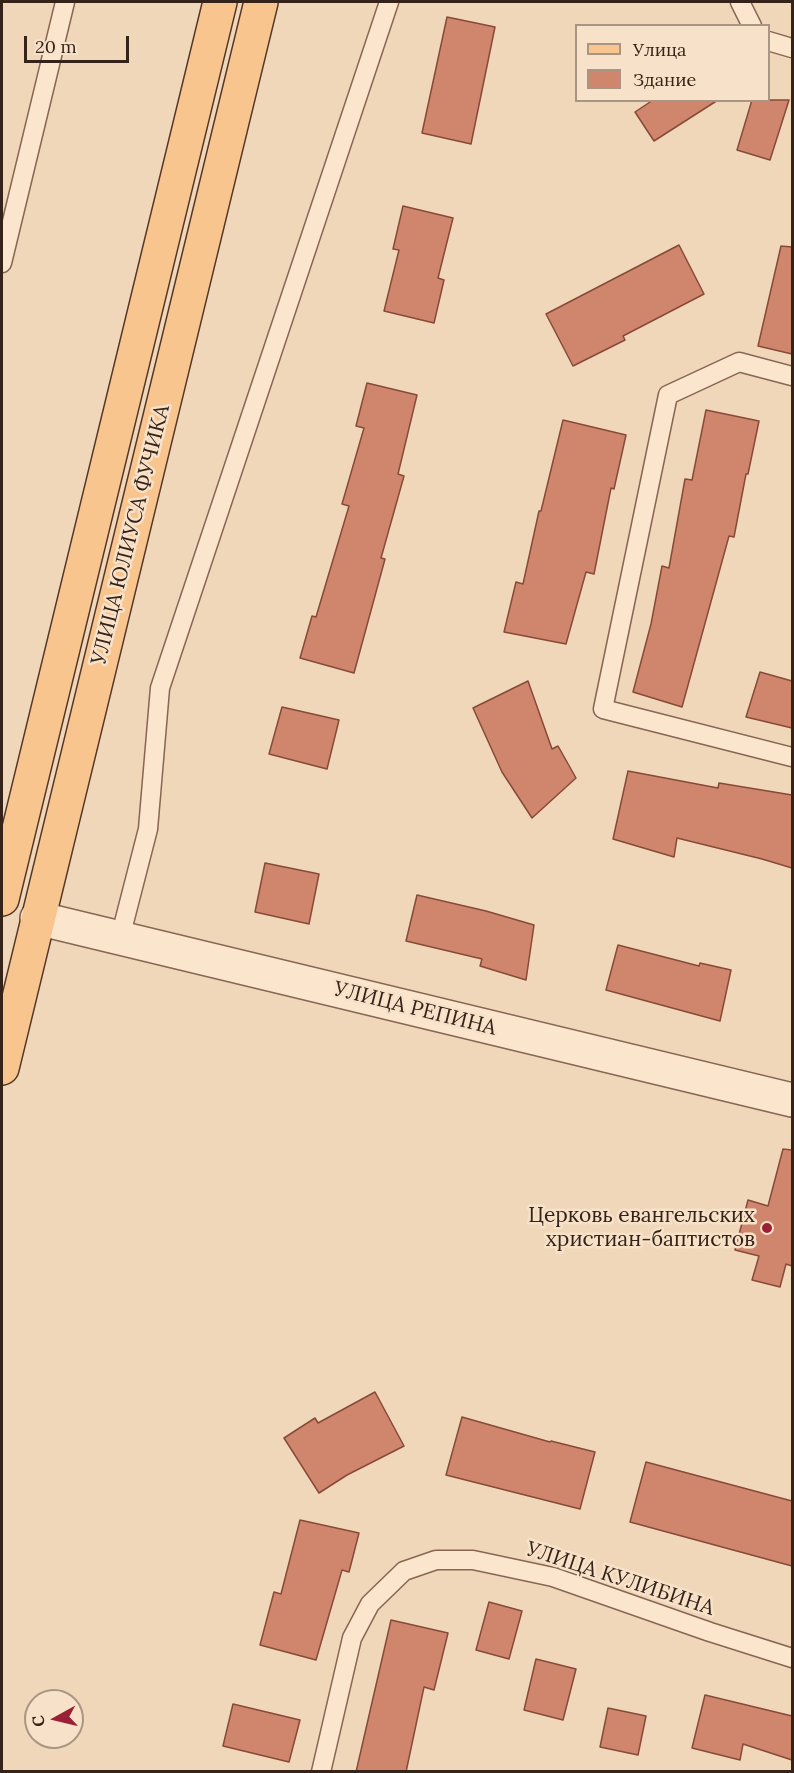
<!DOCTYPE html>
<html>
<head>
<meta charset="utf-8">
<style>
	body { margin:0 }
	#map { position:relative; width:794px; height:1773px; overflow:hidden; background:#f0d7b9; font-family:Lora,serif }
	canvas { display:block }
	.frame { position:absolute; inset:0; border:3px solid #352219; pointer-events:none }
	.legend { position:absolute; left:575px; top:24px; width:195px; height:78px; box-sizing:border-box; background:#f7e2c9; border:2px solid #a99583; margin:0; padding:8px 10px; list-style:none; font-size:18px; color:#352219 }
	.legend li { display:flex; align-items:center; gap:12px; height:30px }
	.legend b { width:30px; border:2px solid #a99583 }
	.north { position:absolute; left:24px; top:1689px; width:60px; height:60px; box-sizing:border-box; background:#f7e2c9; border:2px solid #a99583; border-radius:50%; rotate:262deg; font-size:16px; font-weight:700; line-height:24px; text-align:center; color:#352219 }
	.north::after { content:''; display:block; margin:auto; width:21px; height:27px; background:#992035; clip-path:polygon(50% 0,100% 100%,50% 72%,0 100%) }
	.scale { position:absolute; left:24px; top:36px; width:105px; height:27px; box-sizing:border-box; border:3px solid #352219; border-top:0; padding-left:8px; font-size:18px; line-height:21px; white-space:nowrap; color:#352219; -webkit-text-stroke:4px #f7e2c9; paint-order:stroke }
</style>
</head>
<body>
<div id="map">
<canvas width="794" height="1773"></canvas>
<div class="frame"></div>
<ul class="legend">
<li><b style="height:8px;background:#f7c58d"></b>Улица</li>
<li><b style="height:16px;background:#d0866d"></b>Здание</li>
</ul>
<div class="north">С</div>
<div class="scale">20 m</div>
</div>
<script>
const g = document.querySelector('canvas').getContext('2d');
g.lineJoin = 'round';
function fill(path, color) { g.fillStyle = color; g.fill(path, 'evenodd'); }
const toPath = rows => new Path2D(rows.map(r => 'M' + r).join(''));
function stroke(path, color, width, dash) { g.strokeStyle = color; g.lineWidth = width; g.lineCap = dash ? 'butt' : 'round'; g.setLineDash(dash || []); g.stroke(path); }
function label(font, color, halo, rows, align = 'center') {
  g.font = font + ' Lora,serif'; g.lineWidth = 5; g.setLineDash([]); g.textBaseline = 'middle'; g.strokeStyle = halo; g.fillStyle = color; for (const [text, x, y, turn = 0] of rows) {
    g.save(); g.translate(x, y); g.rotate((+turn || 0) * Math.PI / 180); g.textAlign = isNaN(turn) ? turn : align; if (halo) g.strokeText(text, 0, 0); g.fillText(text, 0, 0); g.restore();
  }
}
const building = toPath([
	[447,17,495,27,471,144,422,133,447,17],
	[653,100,718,100,654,141,635,112,653,100],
	[752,100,789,100,770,160,737,150,752,100],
	[403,206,453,218,438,278,444,280,434,323,384,311,399,250,393,249,403,206],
	[679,245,704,294,623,336,625,340,573,366,546,314,679,245],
	[781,246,792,247,792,354,758,346,781,246],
	[367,383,417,395,398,474,404,476,381,558,385,559,354,673,300,658,312,616,316,617,349,506,342,504,364,428,356,426,367,383],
	[706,410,759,421,748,474,746,474,734,537,729,536,682,707,633,692,651,624,662,566,669,568,685,479,692,480,706,410],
	[563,420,626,435,614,489,611,488,594,574,586,572,566,644,504,632,516,582,523,584,539,511,541,511,563,420],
	[760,672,792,681,792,728,746,717,760,672],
	[528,681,552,749,558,746,576,778,532,818,502,772,473,708,528,681],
	[282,707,339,720,327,769,269,754,282,707],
	[628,771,718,788,719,783,792,795,792,868,762,859,677,838,674,857,613,839,628,771],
	[265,863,319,874,309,924,255,912,265,863],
	[417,895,486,911,534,925,526,980,480,966,482,959,406,941,417,895],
	[618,945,699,966,700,963,731,970,720,1021,606,990,618,945],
	[783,1149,792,1150,792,1266,786,1264,780,1287,752,1280,759,1256,735,1250,748,1200,768,1206,783,1149],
	[375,1392,404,1446,347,1475,319,1493,284,1438,315,1418,318,1423,375,1392],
	[462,1417,550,1442,551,1441,595,1452,580,1509,446,1475,462,1417],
	[646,1462,792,1501,792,1566,630,1522,646,1462],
	[300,1520,359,1533,349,1572,342,1570,316,1660,260,1645,274,1592,281,1594,300,1520],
	[489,1602,522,1611,509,1659,476,1650,489,1602],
	[391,1620,448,1633,434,1690,424,1687,406,1772,356,1772,391,1620],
	[536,1659,576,1669,563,1720,524,1710,536,1659],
	[705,1695,792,1716,792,1760,743,1744,740,1760,692,1748,705,1695],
	[233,1704,300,1720,289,1762,223,1746,233,1704],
	[608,1708,646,1716,638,1755,600,1747,608,1708]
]);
const service = toPath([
	[740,2,752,26],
	[768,41,792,48],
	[2,263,65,2],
	[792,376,739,362,668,395,603,709,792,757],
	[120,938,148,829,160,688,389,2],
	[321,1772,352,1638,370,1604,404,1571,436,1560,473,1560,553,1577,710,1632,792,1658]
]);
const minor = toPath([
	[37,918,792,1100]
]);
const primary = toPath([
	[2,899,220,2],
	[2,1068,261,2]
]);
const markers = [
	[767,1228,6,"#992035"]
];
const streetNames = [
	["УЛИЦА ЮЛИУСА ФУЧИКА",131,535,-76],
	["УЛИЦА РЕПИНА",415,1009,14],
	["УЛИЦА КУЛИБИНА",620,1579,18]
];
const poiNames = [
	["Церковь евангельских",755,1216],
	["христиан-баптистов",755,1240]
];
fill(building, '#d0866d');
stroke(building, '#874a38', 1.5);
stroke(service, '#876653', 21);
stroke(minor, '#876653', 36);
stroke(primary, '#543628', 36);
stroke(service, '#fbe5cc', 18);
stroke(minor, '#fbe5cc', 33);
stroke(primary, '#f7c58d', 33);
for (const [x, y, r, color] of markers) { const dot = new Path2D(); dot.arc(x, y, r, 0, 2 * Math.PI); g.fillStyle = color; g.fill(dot); stroke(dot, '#f7e2c9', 2); }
label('21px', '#352219', '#f7e2c9', streetNames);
label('21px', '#352219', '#f7e2c9', poiNames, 'right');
</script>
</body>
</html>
